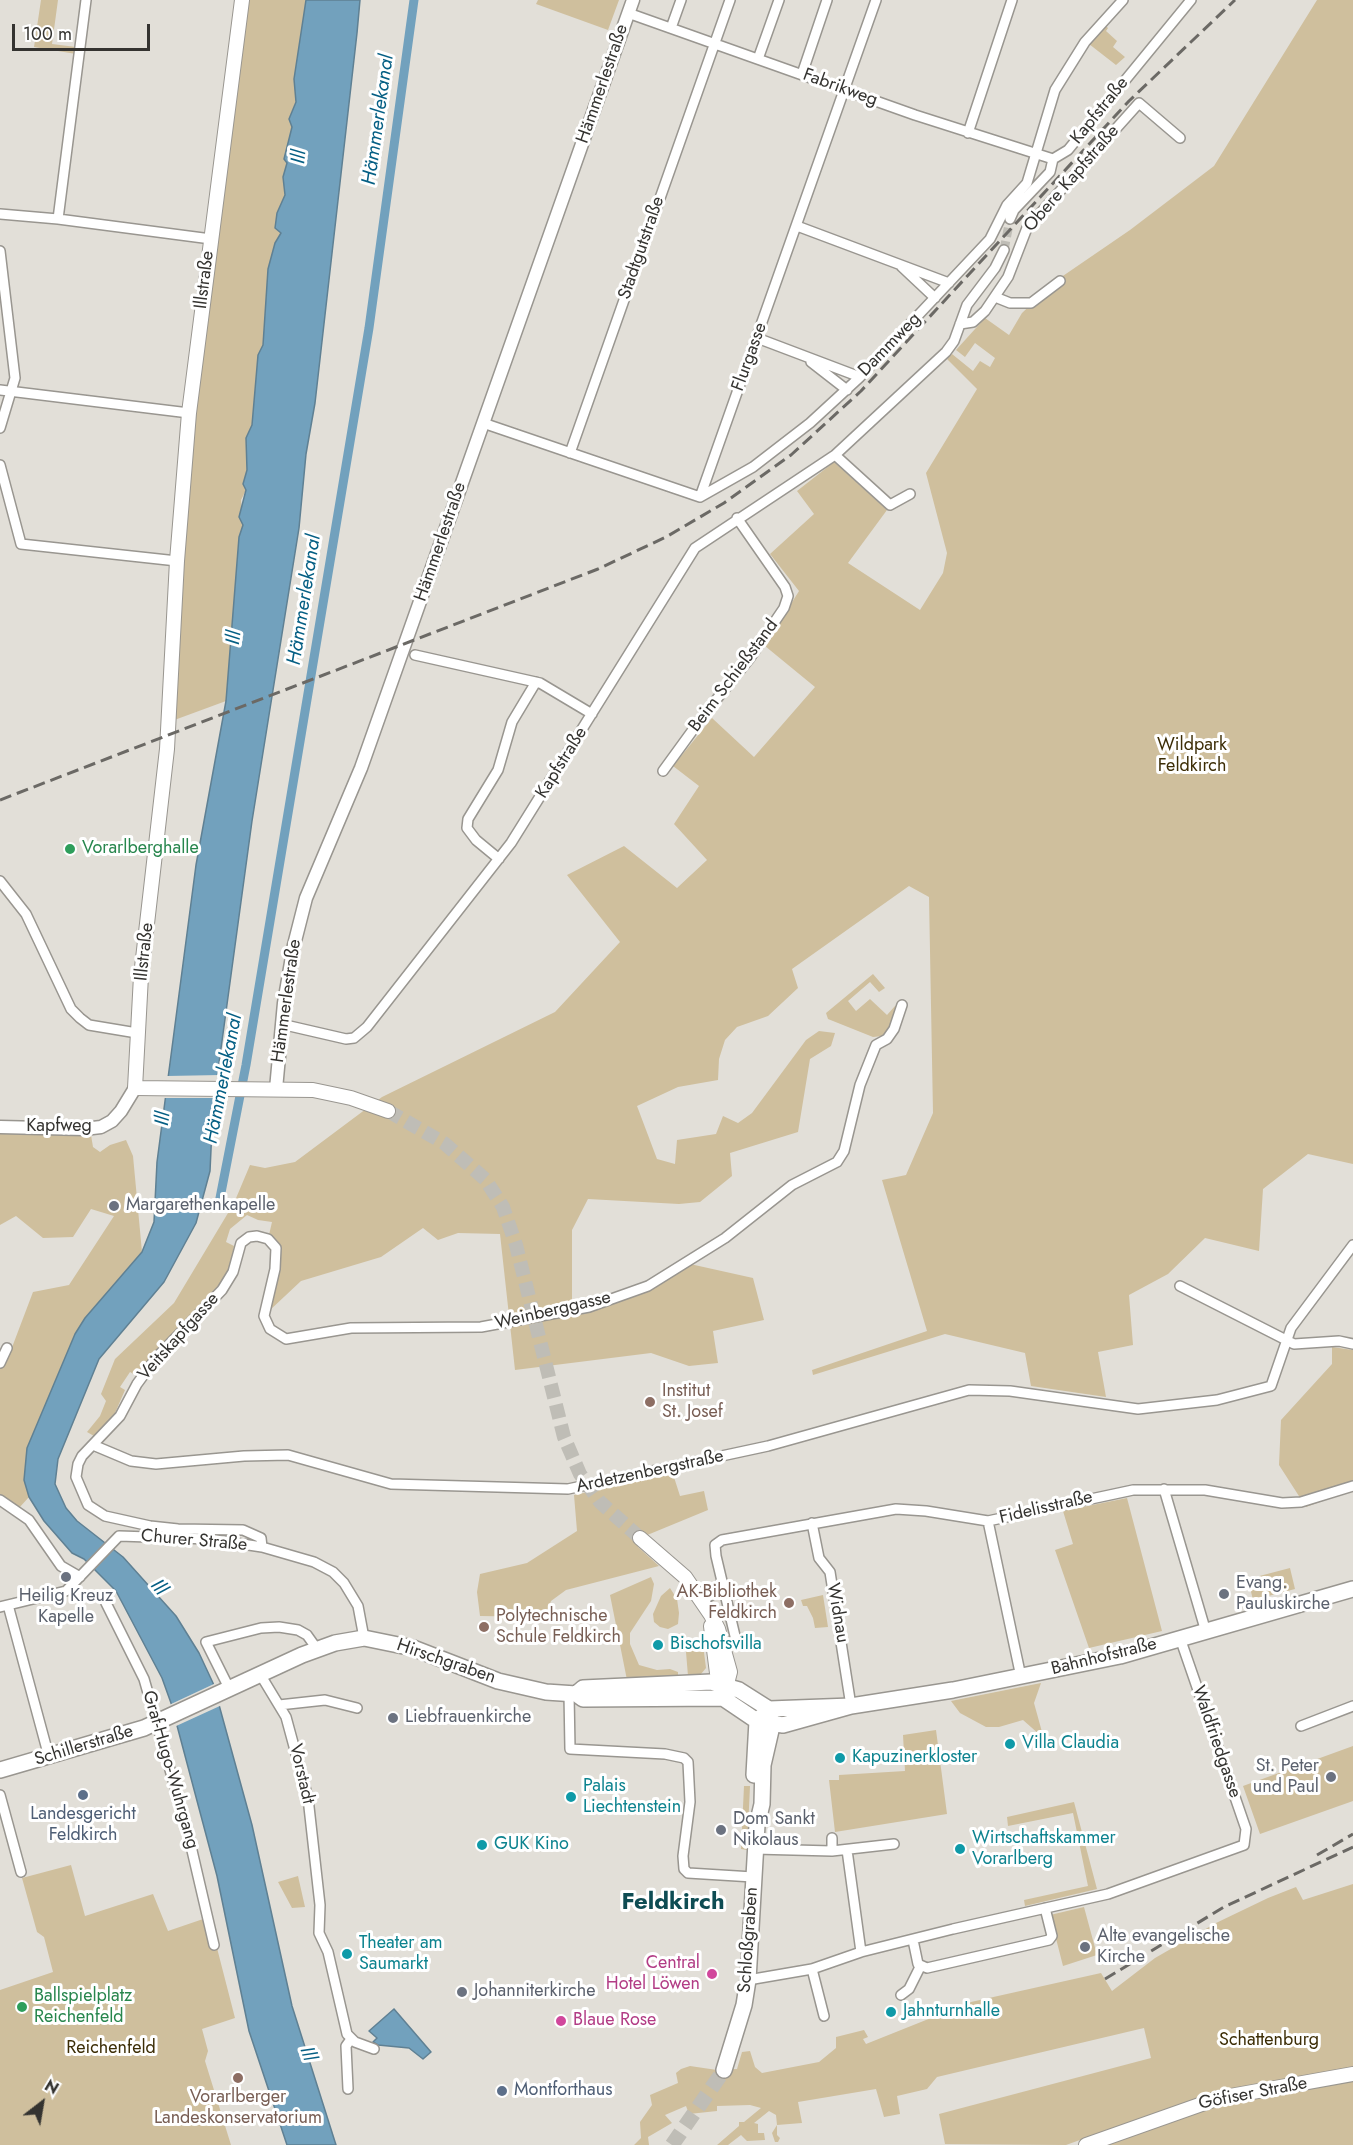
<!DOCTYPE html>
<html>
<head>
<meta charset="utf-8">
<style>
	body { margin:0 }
	#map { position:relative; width:1353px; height:2145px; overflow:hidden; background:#e2dfd8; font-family:Jost,sans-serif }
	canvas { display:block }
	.north { position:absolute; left:12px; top:2073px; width:60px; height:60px; -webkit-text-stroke:4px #fff; paint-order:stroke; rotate:31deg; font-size:16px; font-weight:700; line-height:24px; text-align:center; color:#343330 }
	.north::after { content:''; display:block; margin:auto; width:21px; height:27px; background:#343330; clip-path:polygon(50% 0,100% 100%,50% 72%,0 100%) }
	.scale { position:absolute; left:12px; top:24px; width:138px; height:27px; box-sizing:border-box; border:3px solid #343330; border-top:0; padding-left:8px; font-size:18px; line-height:21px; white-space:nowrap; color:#343330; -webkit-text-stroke:4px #fff; paint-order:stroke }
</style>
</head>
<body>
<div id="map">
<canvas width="1353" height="2145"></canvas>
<div class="north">N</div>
<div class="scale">100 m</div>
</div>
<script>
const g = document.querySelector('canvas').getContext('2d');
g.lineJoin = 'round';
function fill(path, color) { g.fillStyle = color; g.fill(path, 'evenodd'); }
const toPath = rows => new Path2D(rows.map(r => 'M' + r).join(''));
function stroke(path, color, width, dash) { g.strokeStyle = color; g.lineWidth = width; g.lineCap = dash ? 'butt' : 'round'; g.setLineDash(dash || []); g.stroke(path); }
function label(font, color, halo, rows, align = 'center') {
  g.font = font + ' Jost,sans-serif'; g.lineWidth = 6; g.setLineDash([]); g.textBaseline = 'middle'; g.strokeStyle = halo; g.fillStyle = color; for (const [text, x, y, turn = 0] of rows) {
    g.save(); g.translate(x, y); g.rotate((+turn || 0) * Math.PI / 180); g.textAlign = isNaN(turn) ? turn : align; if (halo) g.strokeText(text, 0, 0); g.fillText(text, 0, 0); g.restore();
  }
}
const green = toPath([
	[41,0,58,0,52,44,76,47,76,54,34,47],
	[242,0,306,0,294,79,296,101,289,119,292,127,284,159,287,163,283,177,285,195,277,213,275,228,281,233,275,243,268,269,263,345,258,355,252,425,246,438,247,470,243,484,246,490,241,500,243,525,239,537,226,701,169,722,177,561],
	[538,0,619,0,608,30,536,4],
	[1317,0,1353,0,1353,1164,1308,1154,1263,1189,1259,1251,1205,1238,1168,1274,1129,1295,1133,1345,1098,1352,1106,1397,1031,1386,1025,1353,945,1334,813,1375,812,1370,927,1331,882,1180,906,1175,933,1113,929,897,909,886,792,969,798,988,768,1016,737,1027,725,1040,719,1059,718,1080,678,1087,637,1106,657,1159,675,1164,677,1140,716,1134,723,1116,738,1123,752,1113,806,1040,819,1031,835,1033,831,1046,810,1059,798,1132,730,1153,732,1176,700,1202,679,1204,588,1199,572,1230,572,1303,598,1299,647,1283,681,1262,753,1278,764,1320,713,1331,718,1363,689,1366,651,1353,515,1370,500,1234,458,1233,438,1240,423,1228,381,1257,301,1281,269,1311,281,1256,280,1246,269,1235,272,1222,258,1220,247,1215,230,1229,226,1242,234,1246,229,1271,219,1288,152,1355,137,1376,130,1372,120,1387,125,1390,115,1413,94,1436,87,1432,100,1416,106,1401,101,1394,115,1359,174,1303,234,1203,250,1165,265,1168,295,1162,382,1097,555,1012,620,942,567,875,624,846,677,888,707,860,674,824,699,786,673,766,712,718,754,757,815,687,765,646,799,591,770,554,814,514,797,491,834,462,887,510,848,563,920,610,943,573,947,553,926,473,977,389,947,359,952,354,973,371,980,361,990,367,995,358,975,343,965,357,956,350,985,318,1009,335,1022,313,1057,280,1130,230,1214,166],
	[1105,25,1108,28,1106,31,1117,41,1113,47,1125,57,1116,65,1089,44],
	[873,974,885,988,879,992,870,982,848,1001,856,1011,870,999,887,1015,895,1006,898,1007,892,1026,883,1036,873,1037,828,1019,826,1013],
	[0,1127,84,1129,91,1135,93,1147,100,1152,110,1145,126,1140,133,1156,142,1252,85,1318,75,1334,27,1448,24,1480,29,1497,19,1508,0,1496,0,1358,11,1350,33,1292,69,1285,114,1216,91,1209,73,1237,43,1238,16,1216,0,1225],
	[1332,1347,1353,1350,1353,1490,1306,1507,1279,1465,1281,1420,1332,1364],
	[673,1474,680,1496,704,1491,708,1510,640,1538,638,1547,659,1566,566,1590,551,1601,545,1617,480,1616,477,1592,480,1574,527,1563,577,1531,574,1495],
	[1127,1498,1162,1631,1089,1648,1055,1550,1073,1544,1063,1511],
	[1290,1568,1295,1589,1253,1600,1248,1579],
	[651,1577,654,1584,651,1601,630,1633,630,1644,639,1665,657,1670,670,1669,678,1672,678,1676,627,1680,610,1595],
	[670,1588,677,1599,679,1613,678,1624,668,1629,660,1627,654,1622,653,1614,661,1596],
	[823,1595,828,1627,815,1628,813,1618,807,1606,803,1606,801,1600],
	[702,1637,706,1668,701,1674,688,1676,685,1640],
	[1041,1683,1034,1703,1042,1732,1040,1735,1023,1720,999,1727,986,1727,960,1713,951,1701],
	[936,1730,947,1814,835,1832,829,1780,839,1780,839,1775,905,1771,903,1735],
	[1353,1746,1353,1801,1260,1834,1243,1786],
	[744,1786,750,1786,747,1850,741,1849],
	[1074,1802,1097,1889,1025,1906,1024,1900,1088,1886,1073,1813,1008,1826,1007,1817],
	[71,1865,85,1916,153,1894,168,1931,209,1917,235,2018,202,2029,208,2051,205,2061,231,2145,0,2145,0,1990,53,1972,44,1937,37,1932,22,1878],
	[298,1876,305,1907,292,1908,278,1882],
	[1353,1884,1353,2145,1098,2145,1177,2116,1172,2107,1066,2145,945,2144,939,2114,1151,2058,1144,2028,937,2077,927,2089,897,2096,900,2114,884,2117,876,2089,798,2102,802,2123,777,2125,777,2135,780,2138,778,2142,775,2142,772,2133,777,2125,776,2115,769,2111,754,2123,758,2124,758,2133,764,2133,765,2140,747,2141,741,2135,728,2145,717,2145,739,2126,739,2122,744,2122,761,2108,750,2105,717,2106,717,2111,689,2114,686,2106,665,2115,672,2123,648,2137,649,2145,634,2145,641,2138,640,2122,652,2105,650,2095,678,2083,676,2073,681,2069,690,2066,717,2070,737,2069,742,2052,750,2051,755,2067,762,2073,819,2062,836,2048,836,2037,864,2030,868,2037,863,2039,866,2044,971,2002,1101,1973,1112,1991,1155,1958,1216,1923,1268,1898,1296,1887,1303,1900],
	[1084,1907,1097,1955,1063,1966,1050,1915]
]);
const water = toPath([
	[306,0,360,0,357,33,315,403,306,454,299,528,252,821,213,1107,210,1171,196,1223,164,1282,99,1359,58,1459,55,1484,66,1508,77,1521,123,1557,176,1616,199,1653,213,1683,252,1825,292,2006,336,2145,287,2145,249,2031,217,1876,171,1703,162,1678,116,1591,84,1559,72,1553,44,1521,29,1497,24,1480,27,1448,75,1334,85,1318,142,1252,154,1222,157,1162,196,865,226,701,239,537,243,525,239,517,246,490,243,484,247,470,246,438,252,425,258,355,263,345,268,269,275,243,281,233,275,228,277,213,285,195,283,177,287,163,284,159,292,127,289,119,296,102,294,79,306,0],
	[394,2009,431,2052,423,2059,409,2048,378,2045,373,2042,377,2038,369,2031,394,2009]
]);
const pier = toPath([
	[220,1075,217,1098,163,1098,167,1076],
	[216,1683,222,1705,174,1727,169,1705]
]);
const canal = toPath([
	[219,1203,246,1065,369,328,414,0]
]);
const minorTunnel = toPath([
	[1004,250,1010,219]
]);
const secondaryTunnel = toPath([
	[388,1111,444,1143,485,1179,503,1207,516,1245,564,1437,580,1474,600,1502,640,1538]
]);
const primaryTunnel = toPath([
	[672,2145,724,2070]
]);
const minor = toPath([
	[628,13,915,115,1053,159],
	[671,28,681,0],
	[758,59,779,0],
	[802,74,827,0],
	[968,133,1012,0],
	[1053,159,1068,150,1191,0],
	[0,214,58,219,211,239],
	[58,219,86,0],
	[1010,219,1014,210,1050,172,1053,159],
	[797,226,949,283],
	[0,251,15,378,0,428],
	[902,267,935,298],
	[995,297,1010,303,1031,303,1060,281],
	[960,324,973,322,985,311,1008,277,1027,228,1139,103,1180,138],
	[757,338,860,377],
	[811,362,847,390],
	[0,390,189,413],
	[483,423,700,497,876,0],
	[570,453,730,0],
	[835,455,890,505,910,494],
	[0,465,21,544,177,561],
	[700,497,753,467,810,423,860,377,990,239,1007,205,1027,183,1055,90,1085,42,1123,0],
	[415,655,540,683,592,714],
	[663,771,703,716,750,658,784,608,788,596,785,587,737,518],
	[499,859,476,840,467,828,468,819,498,770,512,722,536,682],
	[0,881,26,914,71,1009,80,1018,89,1025,137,1033],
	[281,1024,346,1039,354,1038,367,1027,511,843,695,548,835,455,946,352,954,341,967,305,995,268,1004,250],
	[1180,1286,1294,1344,1339,1341,1353,1344],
	[0,1363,7,1348],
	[93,1445,131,1461,156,1464,244,1456,288,1455,391,1484,568,1489,768,1446,969,1390,1010,1391,1138,1409,1217,1400,1271,1386,1291,1328,1353,1245],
	[1164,1489,1206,1632],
	[0,1500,29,1520,61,1566,80,1577],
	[988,1521,1021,1677],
	[812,1523,819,1558,830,1572,851,1706],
	[262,1547,261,1538,243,1530,178,1529,150,1526,105,1516,88,1505,76,1477,78,1464,82,1456,120,1416,137,1384,156,1358,222,1290,233,1272,241,1243,249,1237,257,1236,268,1239,276,1248,275,1269,264,1316,270,1329,286,1339,351,1328,481,1327,589,1307,648,1286,725,1238,792,1185,837,1162,844,1151,860,1085,876,1045,887,1039,894,1029,902,1005],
	[703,1600,723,1588],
	[106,1603,144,1679,187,1829,214,1945],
	[8,1605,49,1757],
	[0,1607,66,1591,119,1536,209,1539,262,1547,314,1562,333,1572,344,1583,358,1606,364,1638],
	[735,1636,716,1556,715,1545,722,1540,896,1509,926,1511,988,1521,1133,1490,1205,1490,1282,1503,1301,1502,1353,1486],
	[260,1674,286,1717,308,1798,320,1905,319,1933,328,1952,347,2034,355,2042,374,2049],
	[230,1690,206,1642,261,1628,279,1627,298,1630,307,1635,317,1649],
	[569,1694,570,1749,665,1754,684,1758,688,1762,690,1802,683,1856,684,1869,688,1873,753,1877],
	[279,1705,325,1700,357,1708],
	[1301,1726,1353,1706],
	[0,1795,21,1872],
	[755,1849,832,1851,894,1844],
	[847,1850,861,1952],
	[832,1851,832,1838],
	[913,1940,918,1964,927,1968,1049,1940,1052,1936,1045,1908],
	[812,1969,824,2016],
	[748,1980,812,1969,861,1952,953,1929,1108,1894,1244,1845,1246,1829,1180,1638],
	[901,1995,909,1989,920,1967],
	[348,2089,346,2046,351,2039]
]);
const tertiary = toPath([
	[276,1089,284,1003,294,945,306,898,361,768,633,0],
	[0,1127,84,1129,101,1127,112,1121,121,1111,135,1088]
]);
const secondary = toPath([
	[242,0,189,413,177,561,167,749,141,976,135,1088,313,1090,351,1098,388,1111],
	[640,1538,685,1577,711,1615,718,1629,730,1672,724,1695],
	[711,1626,717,1673,724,1684],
	[1086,2145,1219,2098,1353,2074]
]);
const primary = toPath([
	[576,1694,583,1699,723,1698,757,1721,783,1725,851,1706,953,1690,1120,1656,1353,1589],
	[0,1770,144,1728,302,1655,335,1643,364,1638,413,1648,498,1681,546,1692,576,1694,583,1688,711,1682,739,1690,769,1709,851,1706],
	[754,1775,757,1721,764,1714],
	[724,2070,744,2005,748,1980,757,1825,762,1804,763,1765,772,1726,771,1718]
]);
const rail = toPath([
	[0,800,598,569,666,537,724,503,791,455,861,391,1129,101,1235,0],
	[1317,1855,1353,1834],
	[1105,1979,1224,1907,1353,1847]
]);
const markers = [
	[70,849,6,"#2e9e5b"],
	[114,1206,6,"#6b7280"],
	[650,1402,6,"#8d6e63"],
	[66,1577,6,"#6b7280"],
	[1224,1594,6,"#6b7280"],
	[789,1603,6,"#8d6e63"],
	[484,1627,6,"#8d6e63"],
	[658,1645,6,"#0f9aa8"],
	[393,1718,6,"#6b7280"],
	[1010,1744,6,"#0f9aa8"],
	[840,1758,6,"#0f9aa8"],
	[1331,1777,6,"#6b7280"],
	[83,1795,6,"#5c6f8a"],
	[571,1797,6,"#0f9aa8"],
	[721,1830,6,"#6b7280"],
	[482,1845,6,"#0f9aa8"],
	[960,1849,6,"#0f9aa8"],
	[1085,1947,6,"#6b7280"],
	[347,1954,6,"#0f9aa8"],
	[712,1974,6,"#d1479c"],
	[462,1992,6,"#6b7280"],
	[22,2007,6,"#2e9e5b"],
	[891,2012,6,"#0f9aa8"],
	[561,2021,6,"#d1479c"],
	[238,2078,6,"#8d6e63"],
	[502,2091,6,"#5c6f8a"]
];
const streetNames = [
	["Hämmerlestraße",603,84,-71],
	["Fabrikweg",840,88,20],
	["Kapfstraße",1100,111,-51],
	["Obere Kapfstraße",1072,179,-49],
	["Stadtgutstraße",642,248,-71],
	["Illstraße",205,280,-83],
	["Dammweg",890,345,-46],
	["Flurgasse",750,357,-70],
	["Hämmerlestraße",441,542,-71],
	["Beim Schießstand",734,676,-53],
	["Kapfstraße",562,763,-58],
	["Illstraße",145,952,-84],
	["Hämmerlestraße",287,1001,-82],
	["Kapfweg",59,1127],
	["Weinberggasse",553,1311,-13],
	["Veitskapfgasse",179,1337,-48],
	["Ardetzenbergstraße",650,1472,-12],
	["Fidelisstraße",1046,1508,-13],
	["Churer Straße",194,1541,5],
	["Widnau",837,1613,80],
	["Bahnhofstraße",1104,1657,-14],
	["Hirschgraben",446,1662,19],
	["Waldfriedgasse",1216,1742,71],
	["Schillerstraße",84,1746,-17],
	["Graf-Hugo-Wuhrgang",170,1770,74],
	["Vorstadt",301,1774,77],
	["Schloßgraben",749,1940,-86],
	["Göfiser Straße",1253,2094,-11]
];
const parkNames = [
	["Wildpark",1192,746],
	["Feldkirch",1192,767],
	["Schattenburg",1269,2041],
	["Reichenfeld",111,2049]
];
const leisureNames = [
	["Vorarlberghalle",82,849],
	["Ballspielplatz",34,1997],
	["Reichenfeld",34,2018]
];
const worshipNames = [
	["Margarethenkapelle",126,1206],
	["Evang.",1236,1584],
	["Pauluskirche",1236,1605],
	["Heilig Kreuz",66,1597,"center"],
	["Kapelle",66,1618,"center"],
	["Liebfrauenkirche",405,1718],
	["St. Peter",1319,1767,"right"],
	["und Paul",1319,1788,"right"],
	["Dom Sankt",733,1820],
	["Nikolaus",733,1841],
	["Alte evangelische",1097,1937],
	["Kirche",1097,1958],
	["Johanniterkirche",474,1992]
];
const educationNames = [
	["Institut",662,1392],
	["St. Josef",662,1413],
	["AK-Bibliothek",777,1593,"right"],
	["Feldkirch",777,1614,"right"],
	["Polytechnische",496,1617],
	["Schule Feldkirch",496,1638],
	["Vorarlberger",238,2098,"center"],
	["Landeskonservatorium",238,2119,"center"]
];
const cultureNames = [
	["Bischofsvilla",670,1645],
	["Villa Claudia",1022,1744],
	["Kapuzinerkloster",852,1758],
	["Palais",583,1787],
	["Liechtenstein",583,1808],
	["Wirtschaftskammer",972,1839],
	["Vorarlberg",972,1860],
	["GUK Kino",494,1845],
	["Theater am",359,1944],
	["Saumarkt",359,1965],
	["Jahnturnhalle",903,2012]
];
const serviceNames = [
	["Landesgericht",83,1815],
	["Feldkirch",83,1836],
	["Montforthaus",514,2091,"left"]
];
const hotelNames = [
	["Central",700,1964],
	["Hotel Löwen",700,1985],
	["Blaue Rose",573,2021,"left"]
];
const waterNames = [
	["Hämmerlekanal",379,120,-82],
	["Ill",300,157,-83],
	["Hämmerlekanal",305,600,-81],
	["Ill",235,638,-82],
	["Hämmerlekanal",224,1079,-79],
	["Ill",164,1119,-82],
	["Ill",158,1588,52],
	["Ill",307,2054,72]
];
const districtNames = [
	["Feldkirch",673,1903]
];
fill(green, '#cfbf9d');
fill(water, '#72a1bd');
stroke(water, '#5f8093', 1.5);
fill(pier, '#e2dfd8');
stroke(canal, '#72a1bd', 9);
stroke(minorTunnel, '#bfbdb6', 9, [9, 4.5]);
stroke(secondaryTunnel, '#bfbdb6', 14, [14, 7]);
stroke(primaryTunnel, '#bfbdb6', 15, [15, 8]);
stroke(minor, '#999690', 12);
stroke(tertiary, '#999690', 15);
stroke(secondary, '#999690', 16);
stroke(primary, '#999690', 18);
stroke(minor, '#fff', 9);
stroke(tertiary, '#fff', 12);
stroke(secondary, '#fff', 14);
stroke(primary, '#fff', 15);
stroke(rail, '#6b6965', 3, [12, 6]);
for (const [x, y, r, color] of markers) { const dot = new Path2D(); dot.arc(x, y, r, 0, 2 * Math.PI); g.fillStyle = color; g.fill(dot); stroke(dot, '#fff', 2); }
label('18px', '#343330', '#fff', streetNames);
label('18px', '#3c2d06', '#fff', parkNames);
label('18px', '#27864d', '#fff', leisureNames, 'left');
label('18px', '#5b616d', '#fff', worshipNames, 'left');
label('18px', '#785e54', '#fff', educationNames, 'left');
label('18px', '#0d838f', '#fff', cultureNames, 'left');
label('18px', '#4e5e75', '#fff', serviceNames);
label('18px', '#b23c85', '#fff', hotelNames, 'right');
label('italic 20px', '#055f84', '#fff', waterNames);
label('bold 24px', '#0e4c53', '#fff', districtNames);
</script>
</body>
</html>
